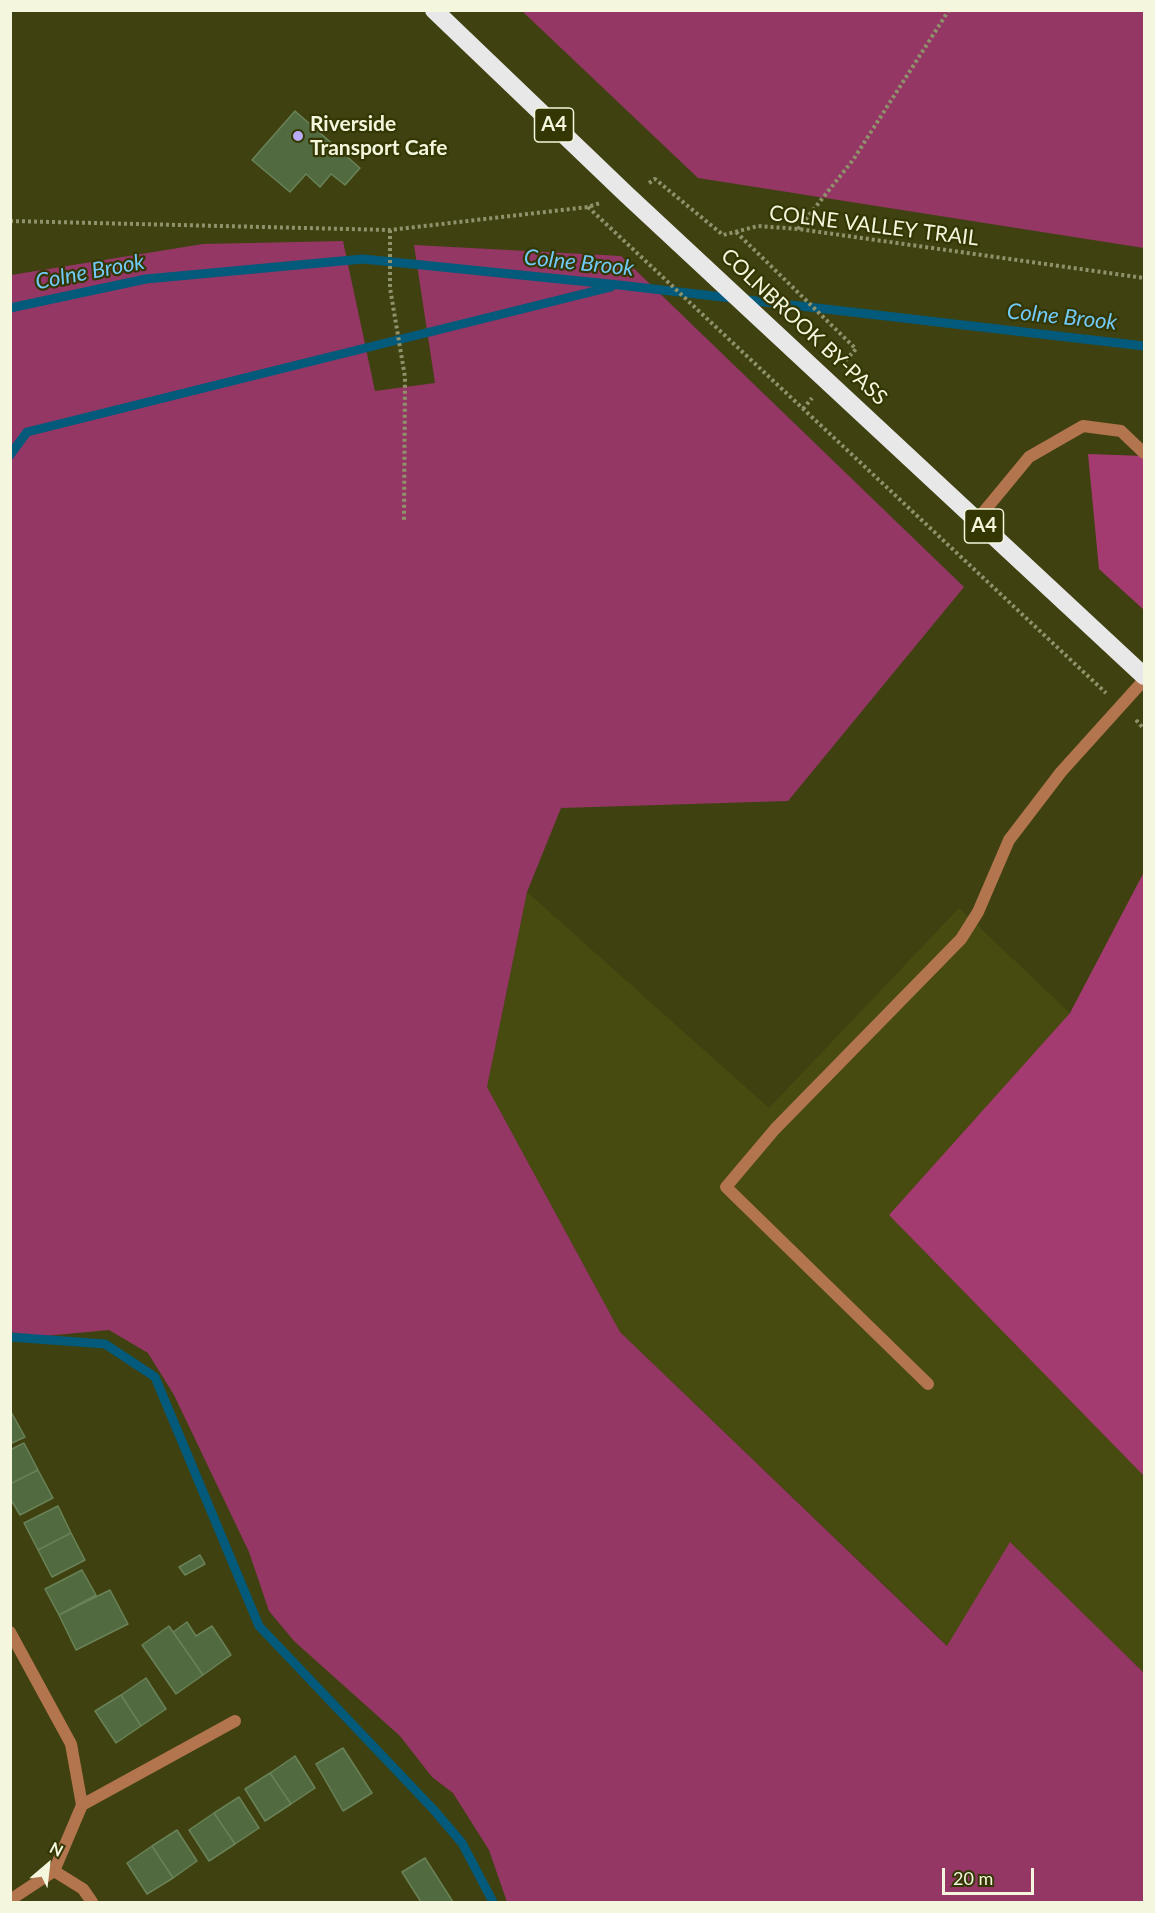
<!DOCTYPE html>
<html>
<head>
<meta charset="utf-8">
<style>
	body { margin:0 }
	#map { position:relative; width:1155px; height:1913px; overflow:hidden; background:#3f4110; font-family:Lato,sans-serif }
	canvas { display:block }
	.frame { position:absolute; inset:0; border:12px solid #f4f7dd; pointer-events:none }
	.north { position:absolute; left:18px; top:1835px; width:60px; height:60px; -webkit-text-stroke:4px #343703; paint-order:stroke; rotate:28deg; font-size:16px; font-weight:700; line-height:24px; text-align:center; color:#f4f7dd }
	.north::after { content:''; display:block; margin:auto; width:21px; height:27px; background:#f4f7dd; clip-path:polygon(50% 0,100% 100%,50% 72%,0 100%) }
	.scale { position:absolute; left:942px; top:1868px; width:92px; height:27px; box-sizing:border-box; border:3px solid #f4f7dd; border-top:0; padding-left:8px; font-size:18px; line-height:21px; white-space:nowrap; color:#f4f7dd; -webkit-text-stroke:4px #343703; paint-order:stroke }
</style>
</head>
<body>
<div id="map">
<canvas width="1155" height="1913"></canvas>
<div class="frame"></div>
<div class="north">N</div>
<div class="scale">20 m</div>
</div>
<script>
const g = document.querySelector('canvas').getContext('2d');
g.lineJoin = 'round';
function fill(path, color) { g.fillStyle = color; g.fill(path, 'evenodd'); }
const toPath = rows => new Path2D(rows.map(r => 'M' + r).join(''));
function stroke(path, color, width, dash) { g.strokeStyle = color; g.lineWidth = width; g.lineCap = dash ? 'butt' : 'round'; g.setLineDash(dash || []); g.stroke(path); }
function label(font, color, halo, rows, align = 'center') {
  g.font = font + ' Lato,sans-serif'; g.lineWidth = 4.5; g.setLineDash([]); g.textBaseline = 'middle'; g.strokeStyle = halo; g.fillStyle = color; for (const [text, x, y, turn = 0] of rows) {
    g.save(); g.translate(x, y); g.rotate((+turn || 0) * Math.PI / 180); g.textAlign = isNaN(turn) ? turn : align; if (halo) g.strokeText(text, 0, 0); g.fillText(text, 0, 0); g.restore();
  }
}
const built = toPath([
	[527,892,769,1108,959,908,1070,1013,889,1215,1144,1476,1144,1673,1010,1543,948,1646,620,1332,487,1087]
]);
const green = toPath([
	[522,11,1144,11,1144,248,698,178],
	[343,241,375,391,435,383,414,245,621,256,964,587,788,801,561,808,527,892,487,1087,620,1332,947,1646,1010,1542,1144,1673,1144,1902,507,1902,489,1850,453,1793,432,1777,400,1736,294,1641,269,1611,249,1552,174,1395,148,1353,109,1330,34,1337,11,1332,11,275,203,244]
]);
const forest = toPath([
	[1088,454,1144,456,1144,610,1099,569],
	[1144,872,1144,1476,889,1215,1070,1013]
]);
const stream = toPath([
	[10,308,146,279,363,259,619,285,1144,346],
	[10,455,27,432,611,287],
	[10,1337,105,1344,155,1377,259,1626,433,1809,462,1843,493,1902]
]);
const building = toPath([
	[295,111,360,168,345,185,331,174,320,187,306,174,290,192,252,160,295,111],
	[10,1410,25,1437,10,1444,10,1410],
	[24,1443,38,1470,10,1484,10,1450,24,1443],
	[38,1470,53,1498,20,1515,10,1498,10,1484,38,1470],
	[58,1506,71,1533,38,1550,24,1523,58,1506],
	[71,1533,85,1560,52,1577,38,1550,71,1533],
	[200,1555,205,1564,185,1575,179,1567,200,1555],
	[82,1570,96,1595,59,1615,45,1589,82,1570],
	[110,1590,128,1624,76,1650,59,1615,110,1590],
	[187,1622,196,1636,212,1626,231,1655,203,1675,173,1632,187,1622],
	[169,1626,203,1675,176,1694,142,1645,169,1626],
	[146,1678,166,1709,141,1726,121,1695,146,1678],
	[121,1695,141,1726,116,1743,95,1711,121,1695],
	[343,1748,372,1793,343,1811,316,1764,343,1748],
	[295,1756,315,1788,291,1804,270,1773,295,1756],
	[270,1773,291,1804,265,1821,245,1789,270,1773],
	[239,1797,259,1828,235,1844,214,1813,239,1797],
	[214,1813,235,1844,209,1861,189,1830,214,1813],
	[177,1830,197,1861,173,1878,152,1846,177,1830],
	[152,1846,173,1878,147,1894,127,1863,152,1846],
	[425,1858,453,1902,421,1902,402,1872,425,1858]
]);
const path = toPath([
	[649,183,655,179,723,235,758,226,798,229,1144,278],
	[588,207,1106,693],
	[10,221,390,230,588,207,600,203],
	[798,229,853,160,949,10],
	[390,230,390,288,405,377,404,522],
	[736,232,856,349,843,363],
	[803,409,812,398],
	[1136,720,1144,729]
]);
const lane = toPath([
	[977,520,1029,457,1083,426,1121,431,1144,453],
	[928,1384,726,1187,775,1129,961,939,978,912,1009,840,1061,772,1144,680]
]);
const street = toPath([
	[10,1632,71,1744,82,1805],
	[54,1871,82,1805,235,1721],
	[10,1900,54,1871,83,1889,92,1902]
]);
const highway = toPath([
	[434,10,626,194,1144,676]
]);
const markers = [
	[298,136,6,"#b9abf7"]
];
const shields = [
	[554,125,39],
	[984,526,39]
];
const shieldNames = [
	["A4",554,125],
	["A4",984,526]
];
const poiNames = [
	["Riverside",310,124],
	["Transport Cafe",310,148]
];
const streetNames = [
	["COLNE VALLEY TRAIL",874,226,7],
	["COLNBROOK BY-PASS",804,327,43]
];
const waterNames = [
	["Colne Brook",579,263,6],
	["Colne Brook",90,272,-11],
	["Colne Brook",1062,317,6]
];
fill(built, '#484b10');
fill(green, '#943765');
fill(forest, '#a43b70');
stroke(stream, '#035a7b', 9);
fill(building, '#526a40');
stroke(building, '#698257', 1.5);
stroke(path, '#8f926b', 4, [3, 3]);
stroke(lane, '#b2754e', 12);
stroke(street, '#b2754e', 12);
stroke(highway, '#e8e8e8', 18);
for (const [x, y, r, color] of markers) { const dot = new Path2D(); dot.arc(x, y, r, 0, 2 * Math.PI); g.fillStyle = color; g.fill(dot); stroke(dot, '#343703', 2); }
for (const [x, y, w] of shields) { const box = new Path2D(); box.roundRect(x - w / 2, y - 17, w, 34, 4.5); g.fillStyle = '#343703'; g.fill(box); stroke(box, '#f4f7dd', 1.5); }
label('bold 20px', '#f4f7dd', null, shieldNames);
label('bold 21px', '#f4f7dd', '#343703', poiNames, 'left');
label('21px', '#f4f7dd', '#343703', streetNames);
label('italic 22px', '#71caf8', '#343703', waterNames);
</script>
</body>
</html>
